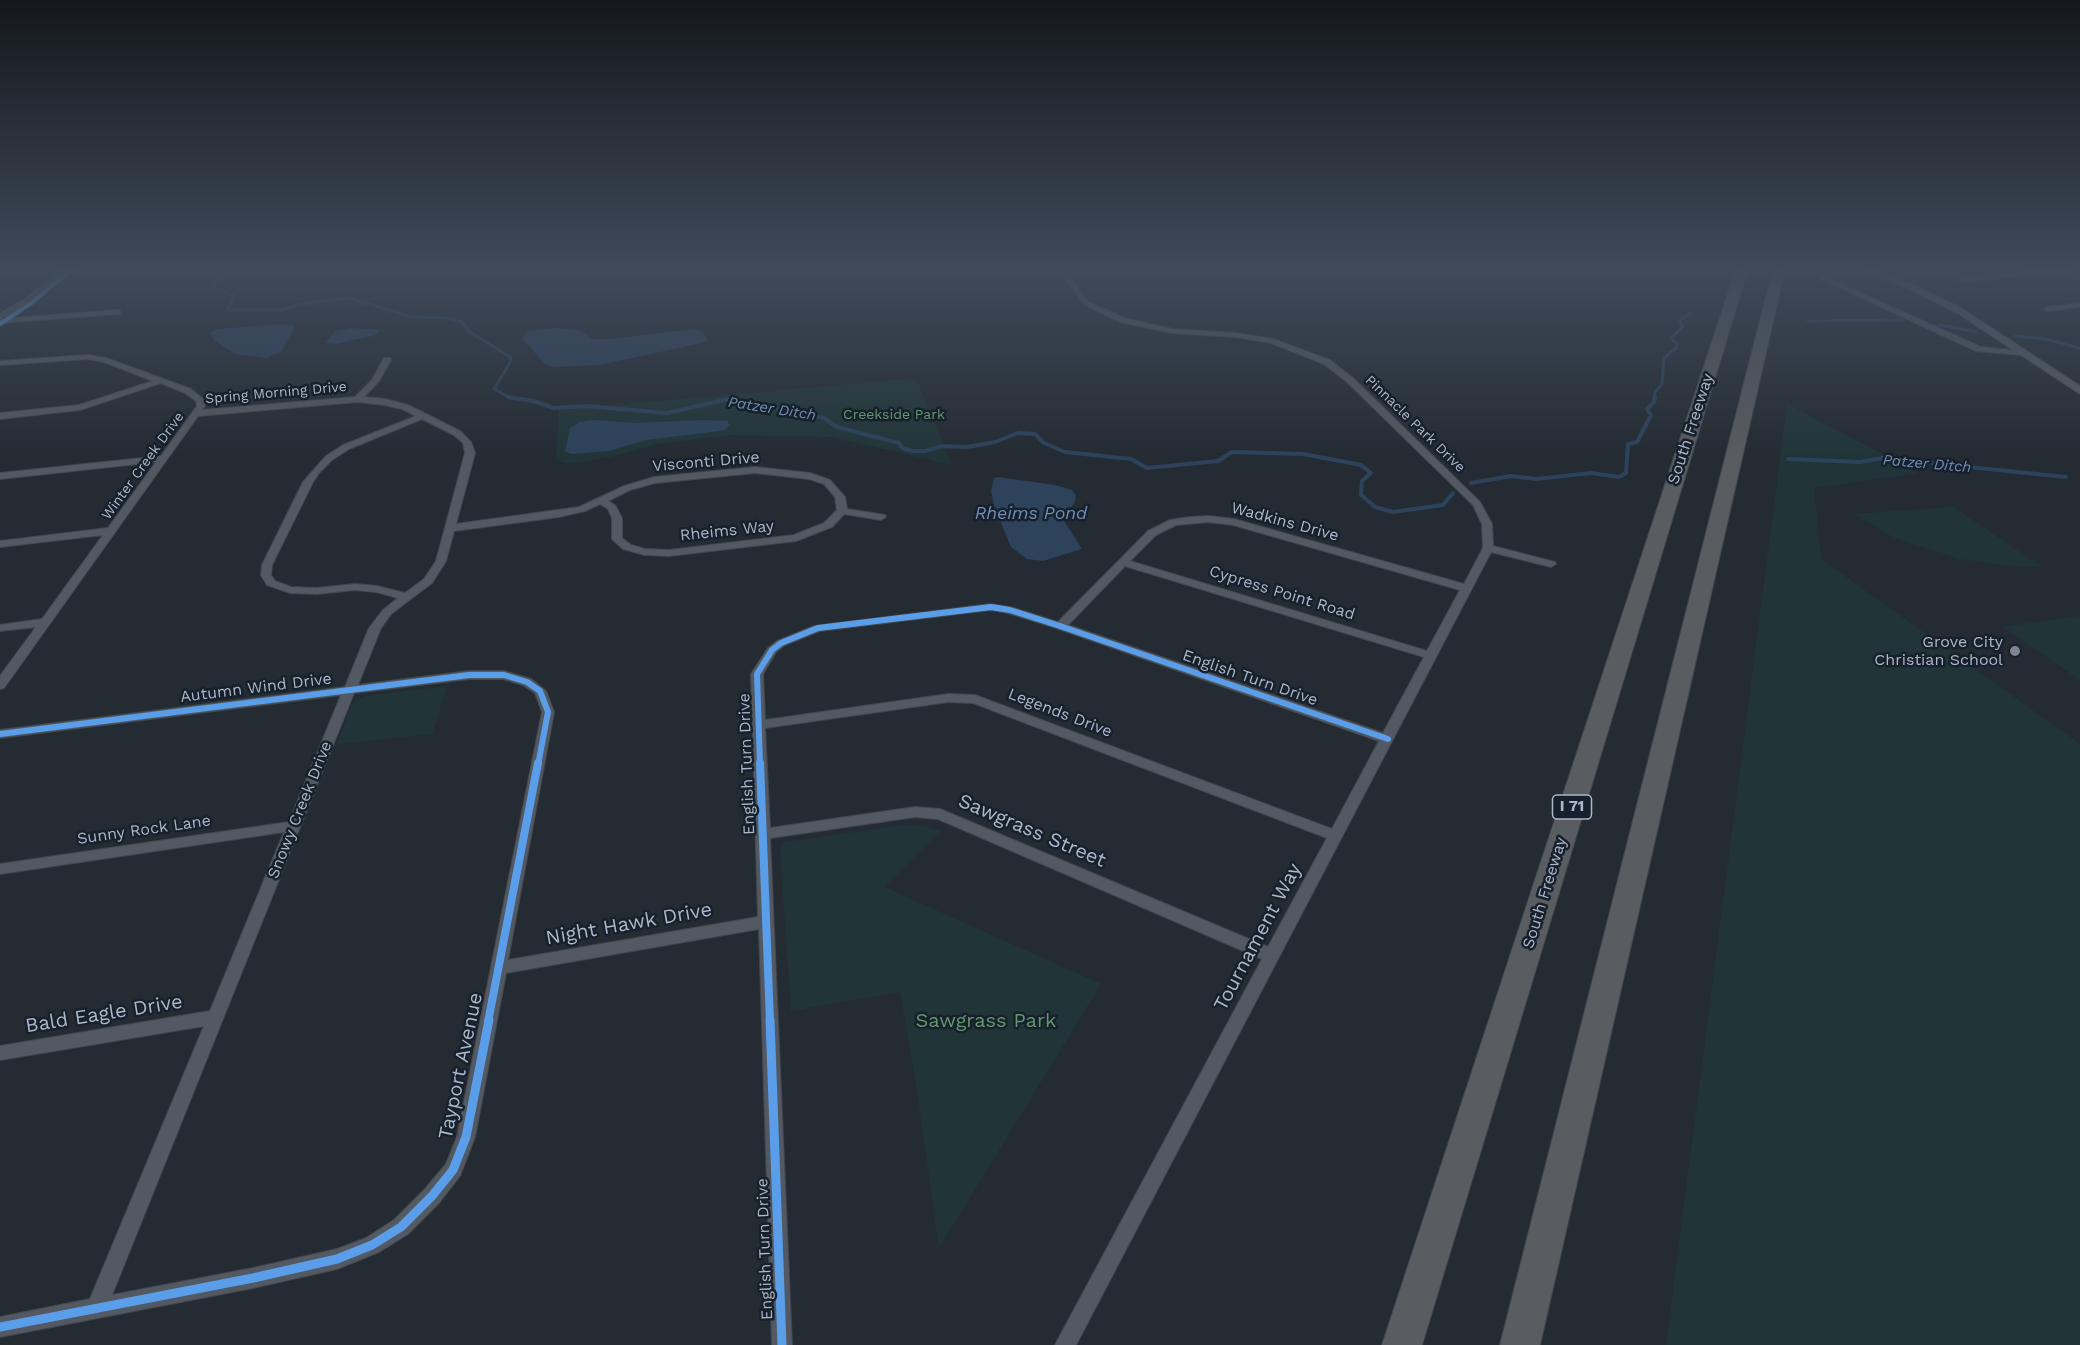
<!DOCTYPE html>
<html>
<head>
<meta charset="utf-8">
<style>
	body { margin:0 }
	canvas { display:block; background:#242b32 }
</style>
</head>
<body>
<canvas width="2080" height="1345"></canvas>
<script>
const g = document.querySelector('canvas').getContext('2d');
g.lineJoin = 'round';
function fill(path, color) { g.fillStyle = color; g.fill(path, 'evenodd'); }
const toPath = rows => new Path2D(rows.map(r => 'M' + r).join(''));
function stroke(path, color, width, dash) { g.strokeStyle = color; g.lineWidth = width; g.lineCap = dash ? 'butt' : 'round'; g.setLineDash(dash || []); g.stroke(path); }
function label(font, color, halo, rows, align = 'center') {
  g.font = font + ' "Work Sans",sans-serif'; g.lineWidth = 5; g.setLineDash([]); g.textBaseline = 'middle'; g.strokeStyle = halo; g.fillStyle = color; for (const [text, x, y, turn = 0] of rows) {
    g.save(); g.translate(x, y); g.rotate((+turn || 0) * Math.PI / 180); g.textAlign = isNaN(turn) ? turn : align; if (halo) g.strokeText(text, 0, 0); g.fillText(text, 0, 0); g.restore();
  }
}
const green = toPath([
	[907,379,917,381,952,465,832,437,731,435,655,444,611,457,568,464,556,460,559,410],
	[1787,404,1918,473,1814,488,1821,559,2080,744,2080,1345,1666,1345],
	[1953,507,2041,566,2021,567,1960,559,1893,537,1854,514],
	[2080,616,2080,680,2003,627],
	[447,686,432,734,337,744,352,704,357,699,366,696],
	[903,825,923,826,940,831,884,887,1101,984,939,1248,915,1077,900,992,791,1011,780,851,785,842]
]);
const water = toPath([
	[284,324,295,326,282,351,267,358,235,354,214,340,210,333,218,329],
	[351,328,379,330,375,335,335,344,326,343,335,331],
	[555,328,578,330,593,339,608,339,695,329,702,332,708,339,702,343,599,365,554,367,545,364,522,338,528,331],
	[594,420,635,423,705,420,727,421,730,425,725,430,711,432,646,440,609,451,571,454,565,451,570,428,580,422],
	[997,477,1055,485,1072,490,1076,495,1075,502,1063,519,1082,549,1043,561,1027,559,1011,547,995,508,991,491,994,478]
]);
const streamFar1 = toPath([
	[228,269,212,287,234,296,228,310,282,310,307,303,349,298,412,317,447,318,462,322,470,332,510,357,511,361,494,389,511,398],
	[71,271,98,269],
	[0,276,37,275],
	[1808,321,1903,320],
	[1939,325,1977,332],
	[2015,336,2045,339,2080,348],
	[1654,398,1655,392,1662,384,1664,358,1676,348,1677,344,1671,338,1683,326,1679,321,1690,313]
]);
const stream = toPath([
	[508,397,533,401,554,408,586,406,667,413,729,399,824,418,837,427,899,443,902,448,912,451,925,451,942,446,967,447,995,442,1018,433,1035,434,1044,443,1065,452,1131,459,1147,468,1218,461,1232,452,1303,454,1361,465,1371,473,1362,481,1361,495,1375,507,1393,512,1443,505,1453,493],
	[1788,459,1860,462,1882,458,2066,477],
	[1471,483,1511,476,1536,479,1591,473,1619,477,1626,473,1628,444,1637,442,1651,415,1647,409,1654,402,1655,397]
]);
const minor = toPath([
	[1058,269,1064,269,1088,302,1125,318,1172,329,1236,333,1273,339,1330,360,1353,378,1480,502,1492,524,1493,546,1555,562,1556,564,1551,567,1491,552,1076,1345,1055,1345,1262,959,938,819,915,817,770,838,792,1345,772,1345,759,929,506,973,475,1137,460,1176,439,1203,408,1234,379,1252,337,1269,253,1288,0,1337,0,1317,90,1299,204,1026,0,1060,0,1046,210,1011,284,832,0,874,0,864,289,822,341,695,0,738,0,730,345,687,369,628,383,610,398,598,376,592,355,590,317,594,290,593,267,585,261,575,262,565,303,482,326,456,343,445,416,416,402,409,385,405,357,402,198,416,4,688,0,689,0,676,36,627,0,631,0,625,42,619,103,535,0,547,0,541,108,528,156,462,0,479,0,473,161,456,197,406,196,401,185,393,161,383,80,410,0,419,0,413,79,405,153,381,104,362,88,359,0,365,0,361,88,355,106,358,191,389,204,400,205,406,202,410,355,397,372,380,384,358,390,358,391,360,379,381,364,397,385,399,408,405,460,431,471,442,475,453,456,524,579,507,624,486,654,477,755,467,810,473,830,480,845,497,847,509,885,515,886,517,881,520,844,514,832,527,796,541,669,556,645,555,623,549,612,539,612,518,608,509,600,504,585,511,559,517,454,531,446,561,432,583,391,614,381,628,358,685,469,671,504,671,531,679,546,691,554,712,508,960,758,917,751,674,768,648,777,641,814,626,991,604,1014,608,1058,622,1148,531,1170,520,1190,517,1208,516,1234,519,1464,584,1483,548,1482,524,1473,505,1347,382,1324,364,1271,343,1236,337,1172,333,1120,322,1084,304,1058,269],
	[422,419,454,435,463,443,465,453,436,561,424,579,405,593,377,586,355,584,317,588,291,587,275,581,271,575,272,565,313,482,319,473,332,460,349,449,422,419],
	[755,473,809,479,824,484,835,497,837,510,824,523,794,535,669,550,645,549,631,545,622,538,622,518,615,505,608,501,630,490,655,483,755,473],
	[1208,522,1233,525,1460,590,1427,651,1130,561,1156,535,1176,525,1208,522],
	[1125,566,1424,657,1383,733,1068,625,1125,566],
	[991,610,1008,613,1056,628,1379,741,1332,829,975,695,948,694,765,720,763,674,776,652,785,645,820,631,991,610],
	[469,679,503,679,523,685,535,693,542,712,457,1137,446,1164,425,1189,394,1220,366,1238,337,1249,253,1268,112,1295,354,693,469,679],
	[948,702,973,703,1327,838,1268,947,940,809,915,807,770,828,765,728,948,702],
	[2048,269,2070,269,2068,271,2080,275,2080,279,2058,272,1962,282,1959,280,1962,278,2048,269],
	[1821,277,1825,277,1981,347,2021,351,2025,353,2021,355,1976,351,1821,279,1821,277],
	[2080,303,2080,307,2048,311,2044,309,2048,307,2080,303],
	[117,310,120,310,120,314,0,323,0,319,117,310]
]);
const tertiary = toPath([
	[61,269,70,269,31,302,0,320,0,313,25,298,61,269]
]);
const secondary = toPath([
	[1859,269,1872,269,1919,287,1963,309,2080,386,2080,394,1957,313,1913,291,1859,269]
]);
const motorway = toPath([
	[1736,269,1748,269,1422,1345,1382,1345,1736,269],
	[1773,269,1785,269,1540,1345,1500,1345,1773,269]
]);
const cyclewayFar3 = toPath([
	[0,324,33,302,72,269]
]);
const cyclewayFar2 = toPath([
	[0,734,469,675,504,675,527,682,540,691,548,712,538,765],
	[760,765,757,674,772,650,781,643,818,628,991,607,1010,610,1060,626,1388,739]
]);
const cyclewayFar1 = toPath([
	[760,763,770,1022],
	[488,1022,538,763]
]);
const cycleway = toPath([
	[770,1020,782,1345],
	[0,1327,253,1278,337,1259,372,1245,401,1227,432,1196,453,1170,466,1137,489,1020]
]);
const markers = [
	[2015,651,6,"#7c8592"]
];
const farStreetnames = [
	["Spring Morning Drive",276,393,-5],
	["Pinnacle Park Drive",1415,424,44],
	["Winter Creek Drive",143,466,-54]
];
const farParknames = [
	["Creekside Park",894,415]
];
const farWaternames = [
	["Patzer Ditch",772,409,9],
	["Patzer Ditch",1927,464,5]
];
const shields = [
	[1572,807,39]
];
const shieldNames = [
	["I 71",1572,807]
];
const streetNames = [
	["South Freeway",1691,429,-72],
	["Visconti Drive",706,462,-5],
	["Wadkins Drive",1285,522,15],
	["Rheims Way",727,531,-6],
	["Cypress Point Road",1282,593,17],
	["English Turn Drive",1250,678,19],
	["Autumn Wind Drive",256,688,-7],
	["Legends Drive",1060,713,21],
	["English Turn Drive",747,764,-92],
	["Snowy Creek Drive",300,810,-68],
	["Sunny Rock Lane",144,830,-8],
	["South Freeway",1545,893,-73],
	["English Turn Drive",765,1249,-92]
];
const poiNames = [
	["Grove City",2003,642],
	["Christian School",2003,660]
];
const waterNames = [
	["Rheims Pond",1031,514]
];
const nearStreetnames = [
	["Sawgrass Street",1032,831,23],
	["Night Hawk Drive",629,924,-10],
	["Tournament Way",1258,937,-62],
	["Bald Eagle Drive",104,1014,-9],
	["Tayport Avenue",461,1066,-78]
];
const nearParknames = [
	["Sawgrass Park",986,1021]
];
fill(green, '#213538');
fill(water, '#2d425b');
stroke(streamFar1, '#2d425b', 3);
stroke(stream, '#2d425b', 4);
stroke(minor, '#42474d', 2);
stroke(tertiary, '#42474d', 1);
stroke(secondary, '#42474d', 2);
stroke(motorway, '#40464e', 2);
fill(minor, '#535962');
fill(tertiary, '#535962');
fill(secondary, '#575d66');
fill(motorway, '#595c60');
stroke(cyclewayFar3, '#5a9eea', 4);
stroke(cyclewayFar2, '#5a9eea', 6);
stroke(cyclewayFar1, '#5a9eea', 8);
stroke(cycleway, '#5a9eea', 9);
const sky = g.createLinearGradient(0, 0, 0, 457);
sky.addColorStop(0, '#14181c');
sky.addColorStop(0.59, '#3f4a5a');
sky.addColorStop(1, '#3f4a5a00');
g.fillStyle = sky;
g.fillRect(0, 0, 2080, 457);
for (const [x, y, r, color] of markers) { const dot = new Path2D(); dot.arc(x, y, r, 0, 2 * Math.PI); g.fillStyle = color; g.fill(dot); stroke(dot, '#17212d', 2); }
label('14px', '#abb6c6', '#17212d', farStreetnames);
label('14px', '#62986c', '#17212d', farParknames);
label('italic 15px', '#718eb1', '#17212d', farWaternames);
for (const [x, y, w] of shields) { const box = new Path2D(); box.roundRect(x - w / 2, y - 12, w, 24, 4.5); g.fillStyle = '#17212d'; g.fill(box); stroke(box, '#abb6c6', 1.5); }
label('bold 15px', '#abb6c6', null, shieldNames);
label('16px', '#abb6c6', '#17212d', streetNames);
label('16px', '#abb6c6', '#17212d', poiNames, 'right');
label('italic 18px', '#718eb1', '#17212d', waterNames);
label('20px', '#abb6c6', '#17212d', nearStreetnames);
label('20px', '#62986c', '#17212d', nearParknames);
</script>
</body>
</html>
